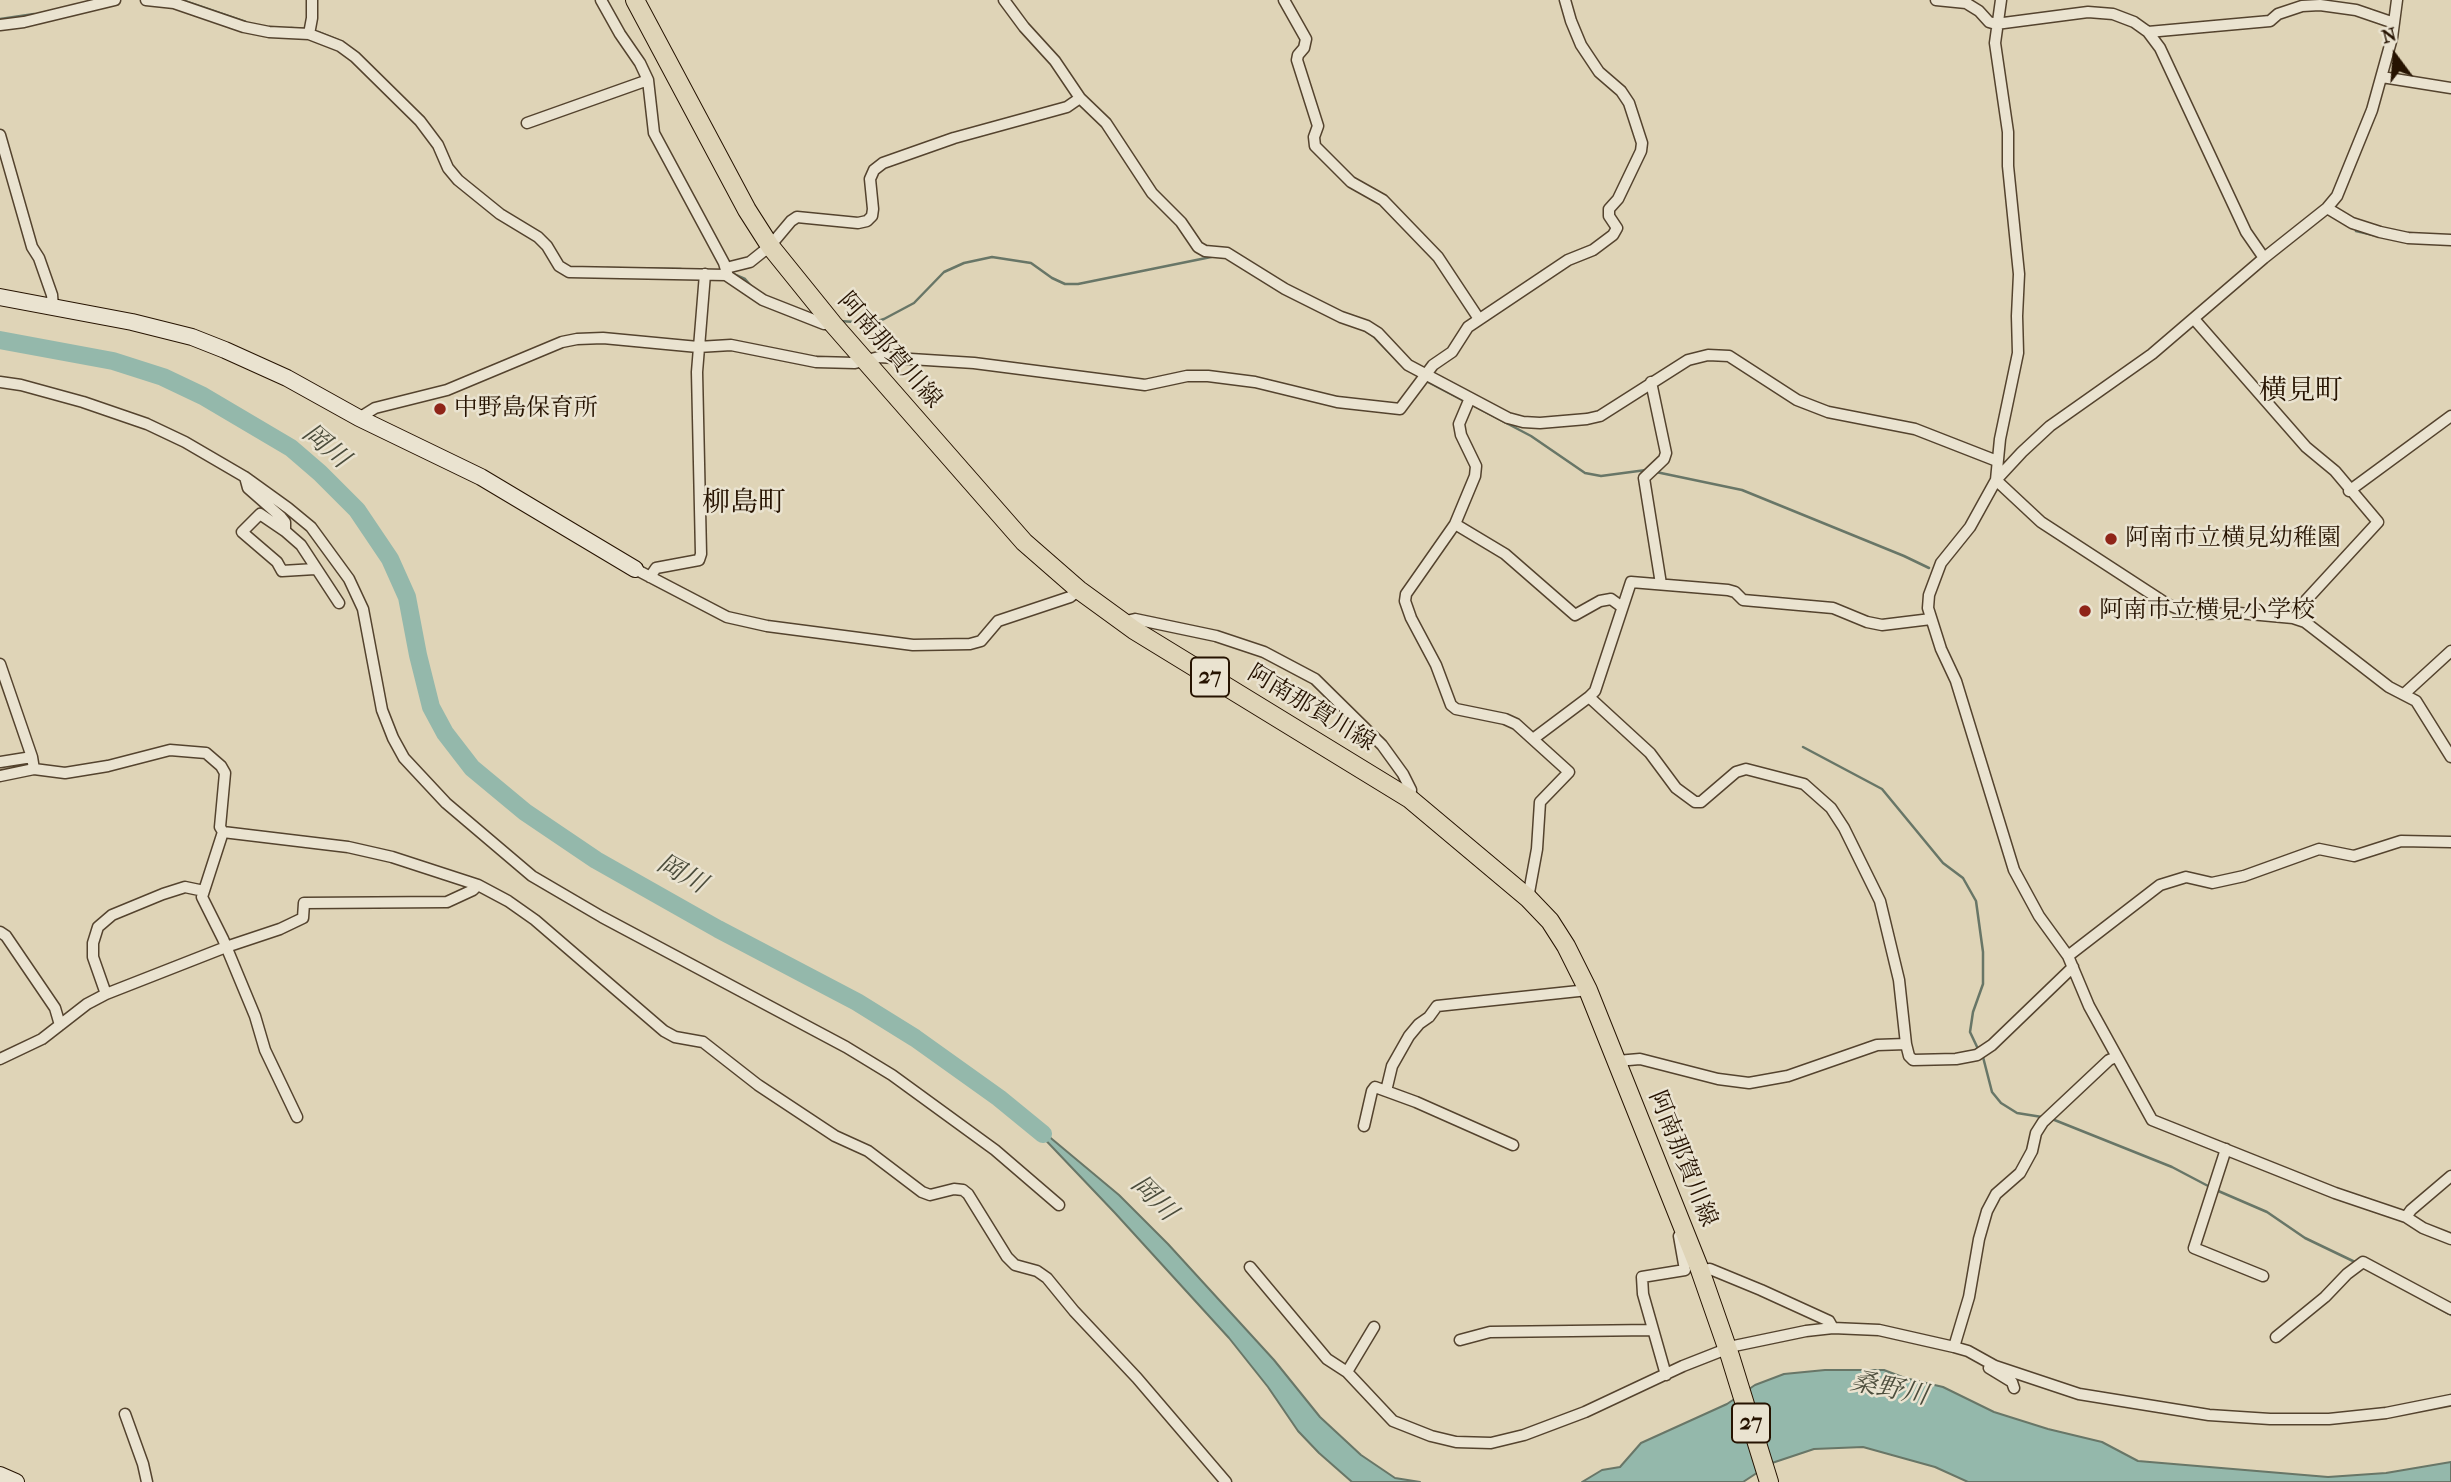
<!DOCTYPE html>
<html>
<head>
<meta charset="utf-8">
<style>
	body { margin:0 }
	#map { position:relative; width:2451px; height:1482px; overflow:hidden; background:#dfd4b7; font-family:"IM FELL French Canon",serif }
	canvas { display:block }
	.north { position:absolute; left:2360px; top:21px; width:70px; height:70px; -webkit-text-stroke:5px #eae3d0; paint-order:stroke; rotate:344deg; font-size:19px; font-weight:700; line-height:28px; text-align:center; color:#261301 }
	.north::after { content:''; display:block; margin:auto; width:24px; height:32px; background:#261301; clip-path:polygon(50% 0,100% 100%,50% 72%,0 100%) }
</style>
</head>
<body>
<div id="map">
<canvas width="2451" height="1482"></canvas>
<div class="north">N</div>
</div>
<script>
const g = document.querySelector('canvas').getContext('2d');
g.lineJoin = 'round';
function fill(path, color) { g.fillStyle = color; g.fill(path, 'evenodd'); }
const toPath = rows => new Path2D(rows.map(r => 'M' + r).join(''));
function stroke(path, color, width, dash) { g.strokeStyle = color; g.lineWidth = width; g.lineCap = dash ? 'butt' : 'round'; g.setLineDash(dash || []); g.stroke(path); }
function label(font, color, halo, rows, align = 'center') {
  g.font = font + ' "IM FELL French Canon","Noto Serif JP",serif'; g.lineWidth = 5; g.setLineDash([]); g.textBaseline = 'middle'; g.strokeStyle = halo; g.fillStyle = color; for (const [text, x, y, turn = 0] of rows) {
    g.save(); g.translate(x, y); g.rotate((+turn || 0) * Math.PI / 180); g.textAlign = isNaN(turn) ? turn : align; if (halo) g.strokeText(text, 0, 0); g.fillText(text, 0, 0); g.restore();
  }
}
const water = toPath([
	[1016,1109,1119,1195,1168,1244,1274,1360,1320,1417,1361,1455,1395,1478,1420,1482,1352,1482,1319,1453,1298,1431,1268,1387,1229,1338,1115,1213,1016,1109],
	[1825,1370,1884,1370,1905,1378,1943,1387,1994,1412,2048,1429,2102,1442,2138,1461,2328,1477,2386,1473,2451,1462,2451,1482,1968,1482,1935,1467,1863,1447,1814,1449,1772,1463,1743,1482,1582,1482,1602,1470,1620,1467,1641,1443,1727,1404,1755,1385,1784,1374,1825,1370]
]);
const stream = toPath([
	[182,0,246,22],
	[0,19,34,14],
	[291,28,305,29],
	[318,32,338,40],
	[355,51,373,68],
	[2356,231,2373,235],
	[607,268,681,269],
	[729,272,745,279,752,287],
	[839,321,872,323,884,319,914,303,944,272,964,263,992,257,1031,263,1052,278,1065,284,1078,284,1216,256],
	[1362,329,1373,336,1400,364],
	[1426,381,1464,401],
	[1470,404,1531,436,1585,473,1601,476,1646,470],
	[1656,472,1742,490,1904,556,1929,568],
	[1803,747,1882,789,1943,863,1963,878,1976,901,1983,952,1983,984,1973,1012,1970,1032,1979,1051],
	[1983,1057,1992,1092,2001,1103,2017,1113,2042,1117],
	[2052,1119,2172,1167,2210,1187],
	[2216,1190,2267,1212,2305,1238,2355,1262],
	[2425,1301,2451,1315]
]);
const river = toPath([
	[0,340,113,361,163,377,203,396,291,448,320,473,357,510,390,559,407,597,418,655,431,707,445,733,472,768,525,812,596,860,718,929,857,1002,915,1038,999,1098,1043,1134]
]);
const street = toPath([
	[146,0,174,3,244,27,269,32,309,34,340,46,355,57,420,121,438,145,448,168,458,180,500,214,538,237,547,246,559,266,569,272,726,275,763,300,824,324,833,324],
	[601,0,620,34,640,63,648,80,654,133,724,263,727,273],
	[1004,0,1024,27,1055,61,1080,98,1106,123,1152,193,1181,222,1198,247,1205,251,1227,253,1285,289,1341,317,1367,326,1378,333,1408,365,1508,418,1523,422,1540,423,1587,419,1600,416,1688,360,1708,355,1729,356,1797,400,1828,412,1915,429,1997,461],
	[1284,0,1306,39,1304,48,1298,55,1297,60,1318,126,1314,137,1315,146,1351,182,1383,200,1438,257,1479,319],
	[1936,0,1966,3,1979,11,1989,22,1996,24,2088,12,2113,14,2134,22,2148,32,2160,48,2246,232,2264,258],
	[2001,0,1995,43,2008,132,2008,166,2019,274,2017,316,2018,353,2000,439,1996,480,2041,522,2167,604,2183,611,2200,614,2239,613,2293,618,2305,622,2389,687,2416,701,2451,757],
	[2397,0,2392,38,2372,110,2337,196,2327,208,2264,258,2152,354,2050,426,2022,452,1996,480,1970,527,1941,563,1929,595,1928,608,1941,649,1956,681,2014,870,2039,916,2068,956,2089,1006,2152,1120,2335,1193,2406,1217,2423,1228,2451,1239],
	[0,25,24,22,115,0],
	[2148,32,2270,21,2278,14,2302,6,2320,5,2356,10,2394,23],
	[309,34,312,18,312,0],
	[2382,77,2451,88],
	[527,123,648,80],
	[0,135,32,247,39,258,52,295,53,307],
	[2327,208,2352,223,2380,232,2408,238,2451,240],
	[726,268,750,262,770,246,791,221,797,217,858,223,867,221,872,216,873,209,870,179,874,170,883,163,954,138,1067,107,1080,98],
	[2194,319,2306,447,2335,471,2378,522,2298,609,2293,618],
	[0,382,21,385,83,402,147,424,185,442,245,477,288,508,311,527,349,579,363,609,382,710,393,738,404,758,446,803,532,876,602,917,846,1047,892,1075,995,1150,1059,1205],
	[1651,382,1666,453,1664,459,1644,478,1661,584],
	[1470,398,1459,424,1461,435,1476,466,1475,476,1455,524,1406,594,1405,601,1411,618,1436,665,1451,705,1456,709,1505,719,1516,724,1569,772,1540,802,1537,849,1528,898],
	[359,418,375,408,447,390,562,342,577,339,603,338,698,347,731,345,816,362,855,363,879,357,974,363,1145,385,1187,376,1208,376,1255,382,1337,402,1400,409,1433,365,1452,352,1468,327,1568,260,1593,250,1613,235,1617,228,1609,216,1609,209,1618,199,1641,151,1642,143,1629,103,1621,91,1599,72,1581,45,1571,21,1565,0],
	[245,477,248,488,281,517,285,522,285,531,301,545,339,603],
	[2349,491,2451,416],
	[1455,524,1505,554,1575,615,1600,601,1611,599,1622,607],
	[285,531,260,514,242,532,277,562,282,571,315,569],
	[635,569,727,617,767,626,913,645,970,644,981,641,998,621,1070,597,1079,590],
	[650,577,656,568,699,560,701,554,697,372,705,274],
	[1122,622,1135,619,1216,636,1264,652,1315,679,1382,745,1403,774,1411,790,1410,799],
	[0,664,32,757,34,769,0,776],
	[2404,694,2451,651],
	[1589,697,1650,753,1676,788,1695,802,1701,802,1736,772,1746,769,1804,784,1831,808,1844,828,1880,901,1899,980,1906,1044],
	[1533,739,1589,697,1595,691,1631,582,1728,590,1735,592,1743,600,1833,608,1867,622,1882,625,1931,619],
	[0,762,32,757],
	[34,769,65,773,108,766,170,750,206,753,221,766,225,773,220,827,223,832,202,897,223,939,255,1016,265,1050,297,1117],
	[223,832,348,847,392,857,478,885,508,901,535,920,664,1031,675,1037,703,1042,758,1085,835,1136,868,1151,922,1192,930,1195,954,1189,963,1190,968,1194,1007,1257,1015,1265,1037,1271,1047,1278,1074,1311,1137,1378,1226,1482],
	[0,932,6,936,55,1008,60,1025],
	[2068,956,2160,885,2186,877,2212,883,2244,876,2319,849,2354,856,2401,841,2451,842],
	[106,994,93,957,93,943,98,927,112,915,163,894,185,887,204,891],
	[0,1059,42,1039,87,1004,106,994,226,947,280,929,303,918,304,903,447,902,473,890,478,885],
	[1617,1061,1640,1059,1718,1079,1749,1083,1788,1076,1877,1045,1906,1044,1909,1056,1913,1060,1956,1059,1977,1055,1992,1045,2073,967],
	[1386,1091,1392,1066,1409,1036,1419,1024,1429,1017,1437,1006,1588,990],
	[1364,1126,1372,1091,1375,1087,1416,1102,1513,1145],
	[2226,1149,2194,1248,2263,1276],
	[2406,1217,2411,1210,2451,1176],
	[1250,1267,1327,1359,1347,1372,1393,1421,1431,1436,1456,1442,1491,1443,1524,1435,1585,1412,1683,1366,1734,1346,1806,1331,1833,1328],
	[1700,1270,1710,1269,1761,1290,1829,1321,1833,1328,1879,1330,1954,1347,1969,1297,1979,1239,1987,1211,1996,1194,2020,1173,2032,1151,2036,1133,2043,1122,2109,1060,2116,1057],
	[2276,1337,2325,1297,2347,1274,2363,1262,2451,1309],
	[1460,1340,1490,1332,1652,1330],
	[1954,1347,1968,1351,1995,1366,2079,1394,2209,1415,2270,1419,2329,1419,2386,1413,2451,1400],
	[1989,1368,2012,1382,2014,1388],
	[1347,1372,1374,1327],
	[1666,1375,1643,1294,1642,1277,1685,1270,1679,1236],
	[125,1414,143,1464,147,1482]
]);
const secondary = toPath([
	[0,297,132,322,192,337,225,350,287,378,359,418,481,477,635,569],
	[0,1475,16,1482]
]);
const primary = toPath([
	[635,0,747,210,770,246,833,324,1024,542,1079,590,1134,630,1410,799,1528,898,1550,921,1566,946,1588,990,1700,1270,1730,1356,1769,1482]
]);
const markers = [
	[440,409,7,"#8f2418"],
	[2111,539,7,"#8f2418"],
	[2085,611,7,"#8f2418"]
];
const shields = [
	[1210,677,38],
	[1751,1423,38]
];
const shieldNames = [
	["27",1210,677],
	["27",1751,1423]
];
const streetNames = [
	["阿南那賀川線",889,351,49],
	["阿南那賀川線",1311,709,31],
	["阿南那賀川線",1682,1159,68]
];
const poiNames = [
	["中野島保育所",454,409],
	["阿南市立横見幼稚園",2125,539],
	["阿南市立横見小学校",2099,611]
];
const waterNames = [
	["岡川",325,447,40],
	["岡川",681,875,29],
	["岡川",1153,1199,45],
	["桑野川",1889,1390,11]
];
const quarterNames = [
	["横見町",2301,392],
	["柳島町",744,504]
];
fill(water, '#94b8ab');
stroke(water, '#687667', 2);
stroke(stream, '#687667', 2.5);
stroke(river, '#94b8ab', 18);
stroke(street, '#54432e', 13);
stroke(secondary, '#261301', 18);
stroke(primary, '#261301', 20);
stroke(street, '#eae3d0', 10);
stroke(secondary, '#eae3d0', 16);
stroke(primary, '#dfd4b7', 18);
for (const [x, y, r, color] of markers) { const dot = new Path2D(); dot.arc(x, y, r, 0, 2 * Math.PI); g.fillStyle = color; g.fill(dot); stroke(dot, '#eae3d0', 2.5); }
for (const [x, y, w] of shields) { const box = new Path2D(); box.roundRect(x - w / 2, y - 19.5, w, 39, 5); g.fillStyle = '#eae3d0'; g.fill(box); stroke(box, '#261301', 2); }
label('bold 23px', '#261301', null, shieldNames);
label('24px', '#261301', '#eae3d0', streetNames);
label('24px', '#261301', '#eae3d0', poiNames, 'left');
label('italic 26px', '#4c4d3c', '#eae3d0', waterNames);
label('28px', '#261301', '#eae3d0', quarterNames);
</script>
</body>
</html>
